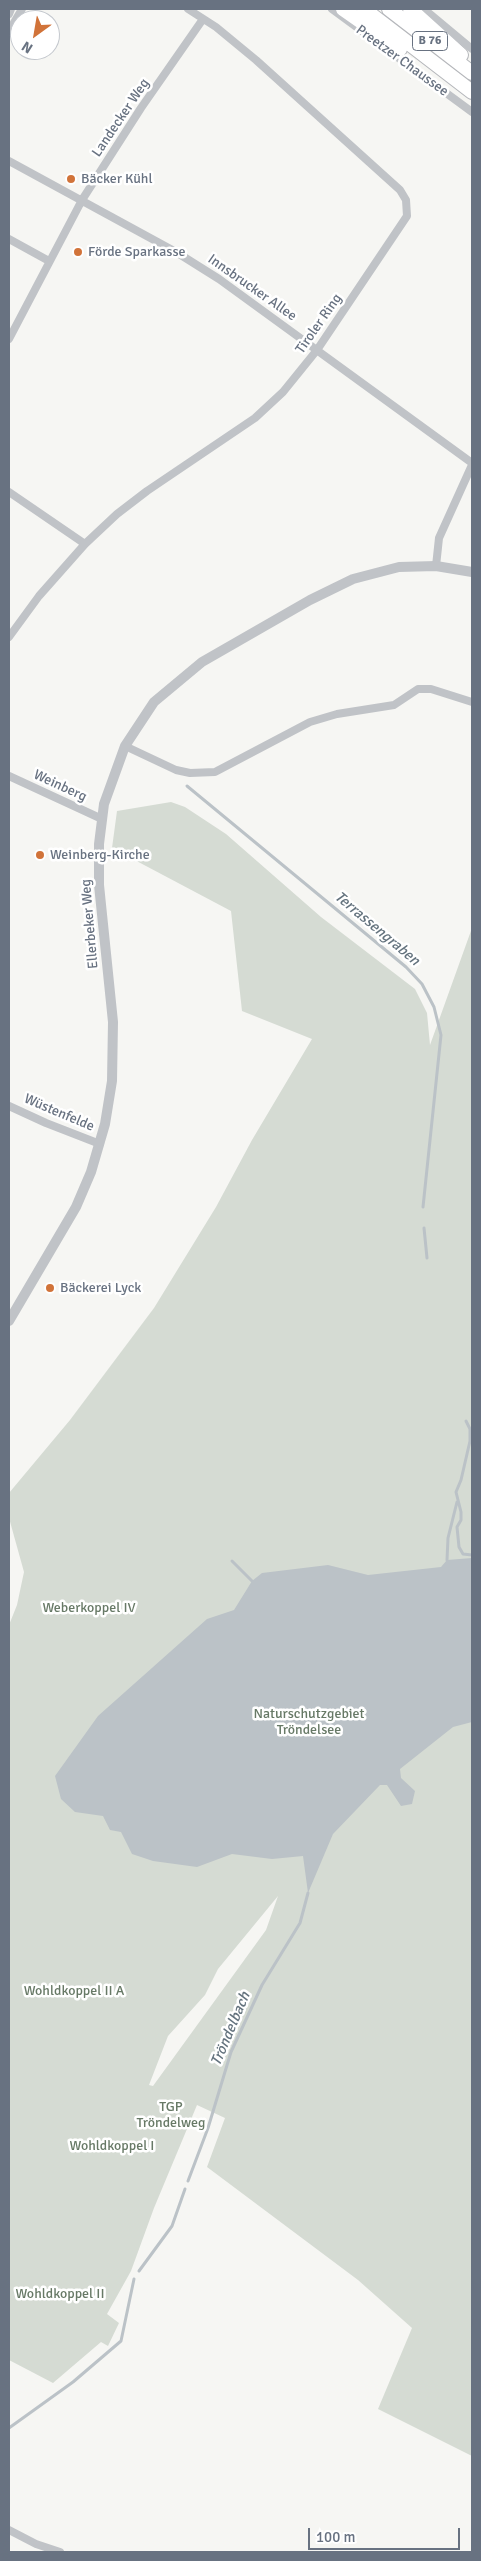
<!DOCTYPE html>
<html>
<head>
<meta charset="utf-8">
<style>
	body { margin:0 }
	#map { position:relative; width:481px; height:2561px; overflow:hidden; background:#f6f6f3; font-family:Signika,sans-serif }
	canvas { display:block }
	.frame { position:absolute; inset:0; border:10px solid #687281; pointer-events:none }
	.north { position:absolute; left:10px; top:10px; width:50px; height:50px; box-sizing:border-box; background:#fff; border:1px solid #c3c7cd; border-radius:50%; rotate:212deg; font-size:14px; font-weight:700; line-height:20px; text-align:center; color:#687281 }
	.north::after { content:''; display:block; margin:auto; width:18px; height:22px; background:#d17339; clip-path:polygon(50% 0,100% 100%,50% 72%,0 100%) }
	.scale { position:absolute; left:308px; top:2528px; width:152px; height:22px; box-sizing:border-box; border:2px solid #687281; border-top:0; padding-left:6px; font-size:15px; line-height:18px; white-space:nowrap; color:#687281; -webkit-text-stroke:4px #fff; paint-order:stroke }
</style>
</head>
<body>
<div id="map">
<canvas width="481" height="2561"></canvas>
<div class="frame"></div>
<div class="north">N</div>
<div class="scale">100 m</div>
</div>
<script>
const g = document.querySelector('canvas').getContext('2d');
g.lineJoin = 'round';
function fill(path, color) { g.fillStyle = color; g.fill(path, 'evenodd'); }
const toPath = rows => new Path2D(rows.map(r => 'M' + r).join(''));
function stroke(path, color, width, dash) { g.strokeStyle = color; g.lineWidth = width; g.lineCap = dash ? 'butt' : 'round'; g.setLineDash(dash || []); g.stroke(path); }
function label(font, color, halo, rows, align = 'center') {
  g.font = font + ' Signika,sans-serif'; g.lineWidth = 5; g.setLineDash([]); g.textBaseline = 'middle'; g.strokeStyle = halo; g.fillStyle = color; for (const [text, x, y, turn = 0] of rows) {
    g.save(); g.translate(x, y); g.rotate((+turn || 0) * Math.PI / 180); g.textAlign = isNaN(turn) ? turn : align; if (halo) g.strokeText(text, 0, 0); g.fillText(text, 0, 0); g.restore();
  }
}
const green = toPath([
	[171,802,185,807,226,834,321,917,415,989,427,1013,430,1045,472,928,472,2456,378,2409,412,2328,358,2280,207,2167,225,2118,197,2105,154,2208,131,2271,107,2314,119,2323,108,2346,101,2342,53,2383,9,2360,9,1625,17,1605,24,1572,9,1518,9,1493,70,1420,154,1308,216,1207,252,1140,312,1039,242,1011,231,911,112,848,117,811],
	[278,1896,266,1930,153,2086,149,2085,168,2036,205,1995,218,1969]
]);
const water = toPath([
	[472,1558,472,1722,453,1727,400,1769,401,1778,415,1791,412,1804,401,1806,387,1785,380,1785,333,1834,308,1893,303,1856,272,1859,232,1854,197,1867,153,1861,132,1854,121,1832,110,1830,103,1816,75,1812,61,1799,55,1776,98,1716,207,1619,234,1610,252,1581,262,1573,328,1565,368,1575,441,1567,447,1560]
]);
const stream = toPath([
	[187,786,406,967,422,984,434,1007,441,1035,423,1207],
	[424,1228,427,1258],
	[466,1421,470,1429,470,1441,461,1480,456,1492,461,1512,461,1520,457,1527,459,1547,463,1554,472,1555],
	[447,1560,448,1538,457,1502],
	[232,1561,252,1581],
	[188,2181,208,2128,231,2052,262,1985,300,1923,308,1893],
	[139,2271,172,2226,185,2189],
	[9,2428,73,2382,121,2341,134,2279]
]);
const minor = toPath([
	[332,9,472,112],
	[424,9,472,49],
	[9,14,11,9],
	[9,31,22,9],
	[9,161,176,252,219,279,472,463],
	[9,239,49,261],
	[9,339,82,200,141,108,203,19],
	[9,492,85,544],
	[436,566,439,538,472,465],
	[9,637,39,596,85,544,117,514,147,491,255,418,283,392,317,350,407,216,406,200,400,190,256,60,216,27,188,9],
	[125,746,176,770,190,773,215,772,310,722,337,714,394,705,418,689,431,689,472,702],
	[9,776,102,819],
	[9,1106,46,1123,100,1144],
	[9,2530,36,2544,60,2552]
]);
const tertiary = toPath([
	[9,1321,76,1207,91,1172,105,1124,112,1081,113,1022,99,885,99,844,104,804,125,746,154,702,202,662,310,600,353,579,399,567,436,566,472,572]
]);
const trunk = toPath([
	[343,9,400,49],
	[364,9,472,92],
	[389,9,472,73],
	[410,9,461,55]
]);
const markers = [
	[71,179,5,"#d17339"],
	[78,252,5,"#d17339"],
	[40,855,5,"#d17339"],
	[50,1288,5,"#d17339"]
];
const shields = [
	[430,41,35]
];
const shieldNames = [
	["B 76",430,41]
];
const streetNames = [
	["Preetzer Chaussee",402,61,36],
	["Landecker Weg",121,118,-56],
	["Innsbrucker Allee",252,288,35],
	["Tiroler Ring",319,324,-55],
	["Weinberg",60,786,25],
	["Ellerbeker Weg",90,924,-95],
	["Wüstenfelde",59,1113,23]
];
const poiNames = [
	["Bäcker Kühl",81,179],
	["Förde Sparkasse",88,252],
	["Weinberg-Kirche",50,855],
	["Bäckerei Lyck",60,1288]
];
const parkNames = [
	["Weberkoppel IV",89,1608],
	["Naturschutzgebiet",309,1714],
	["Tröndelsee",309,1730],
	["Wohldkoppel II A",74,1991],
	["TGP",171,2107],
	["Tröndelweg",171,2123],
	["Wohldkoppel I",112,2146],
	["Wohldkoppel II",60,2294]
];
const waterNames = [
	["Terrassengraben",377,929,40],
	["Tröndelbach",231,2029,-67]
];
fill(green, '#d5dbd3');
fill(water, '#bbc2c7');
stroke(stream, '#bbc2c7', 3);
stroke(trunk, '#b5b7bb', 16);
stroke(minor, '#c0c3c7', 8);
stroke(tertiary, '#c0c3c7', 10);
stroke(trunk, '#fff', 14);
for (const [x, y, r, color] of markers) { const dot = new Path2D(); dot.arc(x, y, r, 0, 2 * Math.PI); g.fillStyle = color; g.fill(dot); stroke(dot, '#fff', 2); }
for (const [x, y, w] of shields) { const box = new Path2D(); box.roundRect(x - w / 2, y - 9.5, w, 19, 4); g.fillStyle = '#fff'; g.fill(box); stroke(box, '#687281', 1); }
label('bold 12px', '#687281', null, shieldNames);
label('14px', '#687281', '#fff', streetNames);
label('14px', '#687281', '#fff', poiNames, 'left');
label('14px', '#677966', '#fff', parkNames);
label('italic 15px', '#64737e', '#fff', waterNames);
</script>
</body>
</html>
